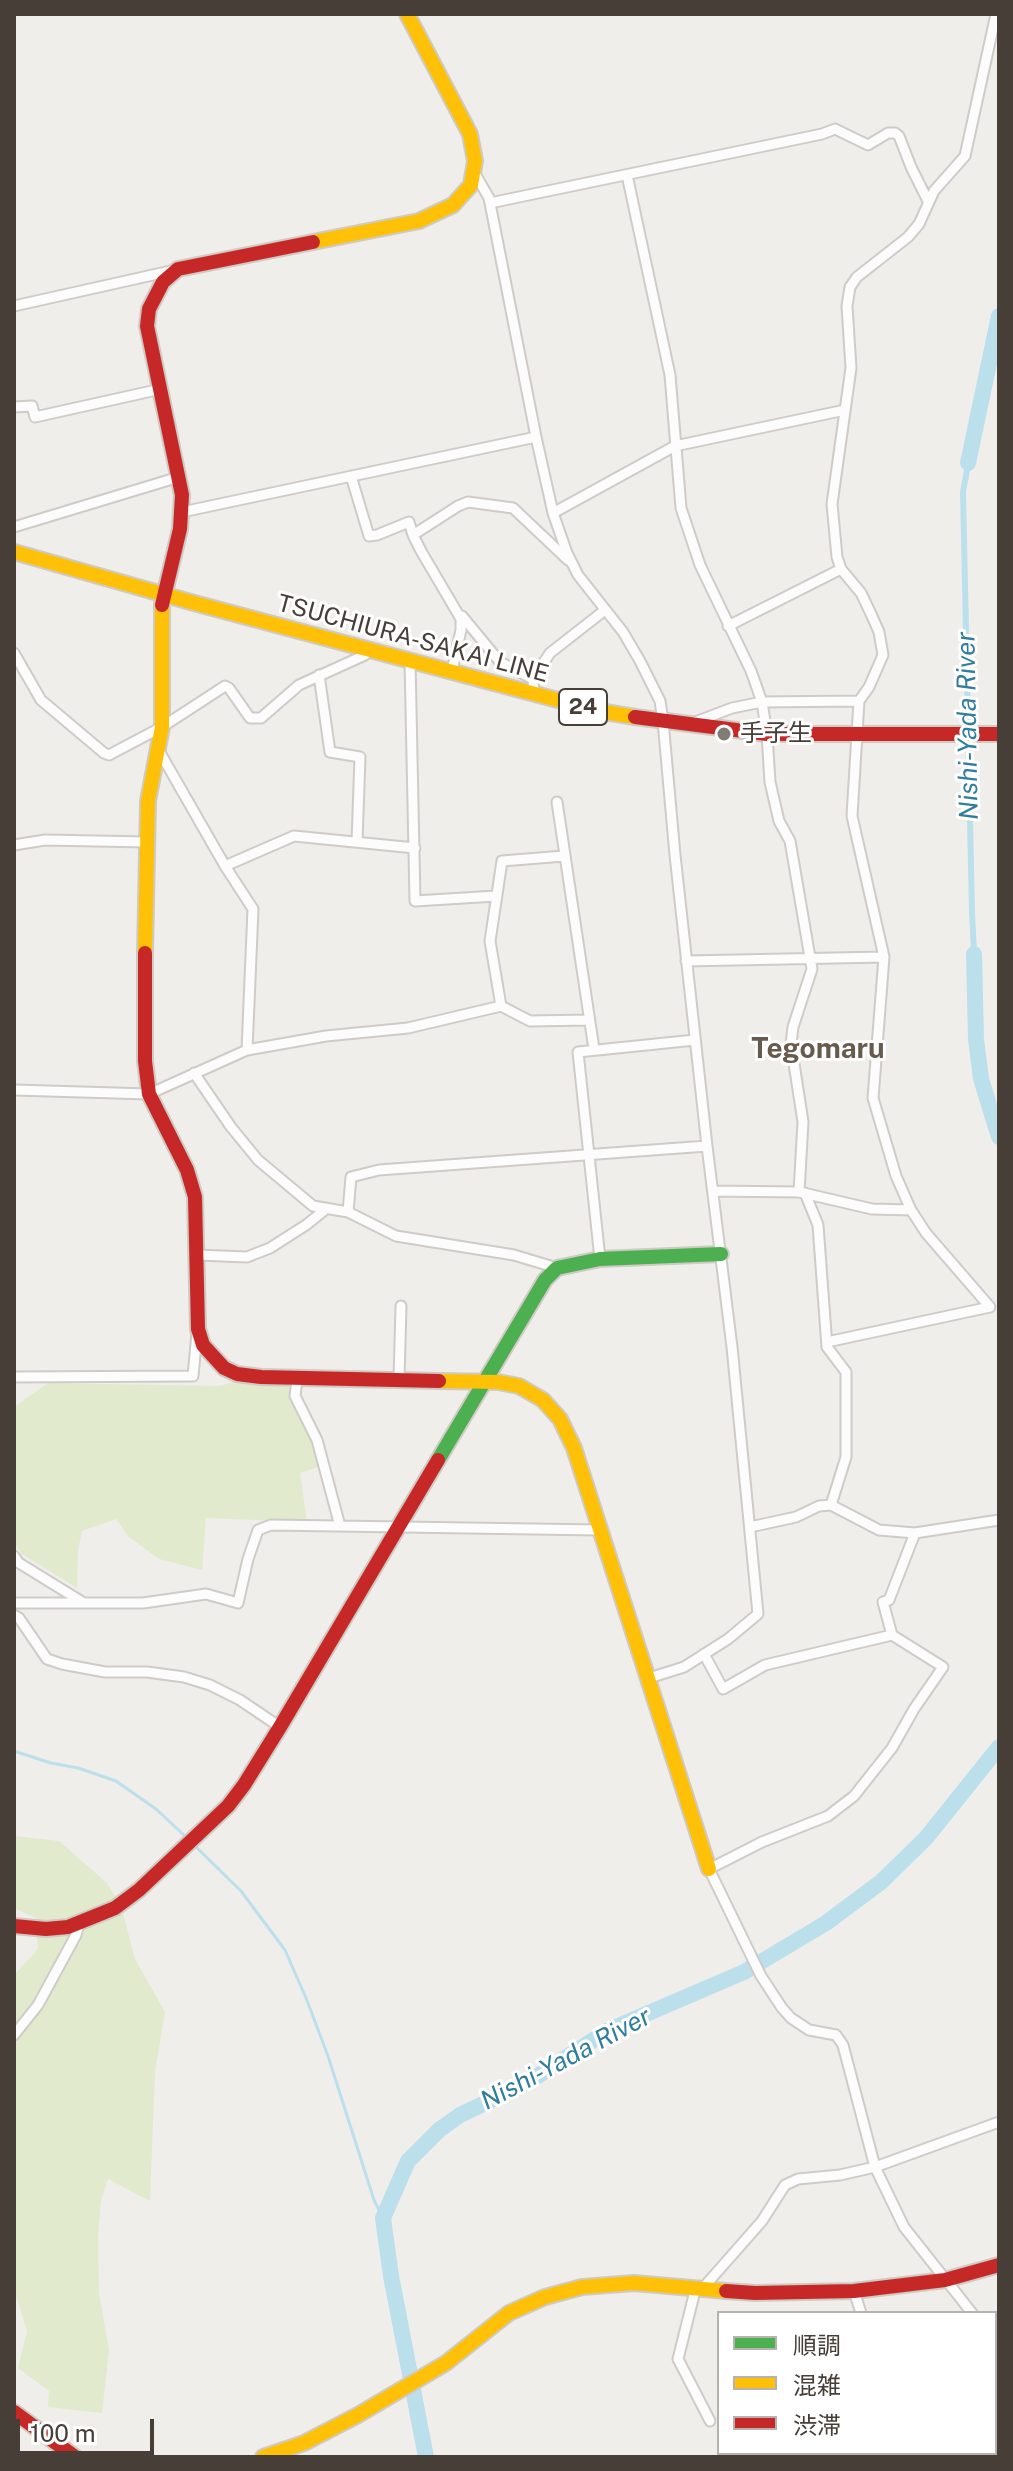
<!DOCTYPE html>
<html>
<head>
<meta charset="utf-8">
<style>
	body { margin:0 }
	#map { position:relative; width:1013px; height:2471px; overflow:hidden; background:#f0eeeb; font-family:"Public Sans","Noto Sans JP",sans-serif }
	canvas { display:block }
	.frame { position:absolute; inset:0; border:16px solid #463e37; pointer-events:none }
	.legend { position:absolute; left:717px; top:2311px; width:280px; height:144px; box-sizing:border-box; background:#fff; border:2px solid #b5b2af; margin:0; padding:10px 14px; list-style:none; font-size:24px; color:#463e37 }
	.legend li { display:flex; align-items:center; gap:16px; height:40px }
	.legend b { width:40px; border:2px solid #b5b2af }
	.scale { position:absolute; left:16px; top:2419px; width:138px; height:36px; box-sizing:border-box; border:4px solid #463e37; border-top:0; padding-left:10px; font-size:24px; line-height:28px; white-space:nowrap; color:#463e37; -webkit-text-stroke:6px #fff; paint-order:stroke }
</style>
</head>
<body>
<div id="map">
<canvas width="1013" height="2471"></canvas>
<div class="frame"></div>
<ul class="legend">
<li><b style="height:10px;background:#4caf50"></b>順調</li>
<li><b style="height:10px;background:#ffc107"></b>混雑</li>
<li><b style="height:10px;background:#c62828"></b>渋滞</li>
</ul>
<div class="scale">100 m</div>
</div>
<script>
const g = document.querySelector('canvas').getContext('2d');
g.lineJoin = 'round';
function fill(path, color) { g.fillStyle = color; g.fill(path, 'evenodd'); }
const toPath = rows => new Path2D(rows.map(r => 'M' + r).join(''));
function stroke(path, color, width, dash) { g.strokeStyle = color; g.lineWidth = width; g.lineCap = dash ? 'butt' : 'round'; g.setLineDash(dash || []); g.stroke(path); }
function label(font, color, halo, rows, align = 'center') {
  g.font = font + ' "Public Sans","Noto Sans JP",sans-serif'; g.lineWidth = 6; g.setLineDash([]); g.textBaseline = 'middle'; g.strokeStyle = halo; g.fillStyle = color; for (const [text, x, y, turn = 0] of rows) {
    g.save(); g.translate(x, y); g.rotate((+turn || 0) * Math.PI / 180); g.textAlign = isNaN(turn) ? turn : align; if (halo) g.strokeText(text, 0, 0); g.fillText(text, 0, 0); g.restore();
  }
}
const green = toPath([
	[233,1382,287,1385,311,1423,322,1466,300,1473,307,1522,206,1518,202,1570,159,1559,129,1537,116,1519,82,1531,78,1551,77,1588,22,1554,14,1543,14,1407,48,1383,220,1386],
	[14,1836,59,1841,107,1883,121,1906,135,1959,165,2012,155,2072,150,2201,108,2179,101,2201,98,2236,99,2293,109,2350,102,2413,48,2407,49,2391,18,2368,27,2331,14,2289,14,1975,38,1949,36,1918,14,1908]
]);
const water = toPath([
	[969,443,975,444,966,492,975,912,978,972,972,972,969,912,960,492]
]);
const stream = toPath([
	[14,1751,51,1763,78,1768,116,1781,156,1809,186,1837],
	[194,1845,241,1891,285,1950,306,1998,328,2056,374,2200,383,2218]
]);
const river = toPath([
	[968,463,999,316],
	[974,954,976,1039,981,1079,999,1137],
	[426,2457,391,2276,383,2218,408,2161,439,2130,460,2115,525,2084,609,2030,744,1972,826,1923,881,1882,926,1838,999,1747]
]);
const street = toPath([
	[474,172,489,198,536,437,553,513,567,553,578,575,623,632,640,661,660,701,663,721,675,855,707,1146,732,1347,758,1614,728,1639,684,1667,646,1679],
	[627,175,670,375,681,508,700,565,751,671,762,702,767,734,770,782,779,821,790,841,812,969,793,1027,791,1044,803,1122,799,1192],
	[490,203,822,134,835,129,868,145,888,133,895,133,899,136,911,167,928,201],
	[14,306,175,270],
	[14,407,32,406,35,417,161,389],
	[351,476,369,536,377,535,409,522,413,535,458,506,468,502,513,508,568,560],
	[182,512,536,437],
	[553,513,675,446,845,410],
	[14,527,179,477],
	[413,535,421,551,461,619,461,630,452,671],
	[462,616,500,662,533,679,534,694],
	[728,626,841,569],
	[14,653,41,700,104,753,109,755,162,727,225,686,229,688,250,718,261,718,299,685,365,655,367,648],
	[410,660,415,901,496,896],
	[319,675,330,752,360,757,357,842],
	[533,679,550,653,605,610],
	[690,724,732,708,762,702,859,701],
	[158,749,225,866,253,909,247,1050],
	[557,802,594,1049],
	[14,845,45,840,147,842],
	[225,866,294,836,415,848],
	[686,961,884,957],
	[501,1006,490,941,502,861,564,856],
	[194,1073,231,1127,258,1160,313,1206,348,1212,396,1236,514,1255,557,1268],
	[14,1090,149,1094,247,1050,326,1036,408,1028,501,1006,530,1021,589,1020],
	[713,1191,799,1192,872,1209,911,1210],
	[805,1193,818,1225,827,1347,846,1372,846,1457,831,1505],
	[348,1212,351,1177,379,1170,707,1146],
	[197,1255,247,1257,270,1248,306,1225,326,1209],
	[600,1259,578,1052,695,1040],
	[827,1342,990,1307,926,1233,911,1210,896,1176,873,1098,884,957,852,816,859,701,869,687,883,655,879,632,871,614,861,593,841,569,837,557,832,504,851,368,847,306,850,287,857,277,908,237,919,224,934,191,965,156,996,14],
	[14,1377,193,1376,197,1333],
	[297,1379,295,1396,317,1440,340,1526],
	[399,1380,401,1306],
	[750,1527,796,1517,819,1506,831,1505,879,1530,915,1533,999,1520],
	[915,1533,889,1600,883,1602,892,1635,943,1667,914,1709,892,1748,854,1796,828,1816,762,1842,709,1869,761,1976,782,2008,791,2018,809,2030,836,2035,843,2045,875,2167,904,2227,972,2313],
	[14,1556,19,1563,84,1603],
	[14,1603,143,1603,206,1594,238,1603,248,1559,258,1530,271,1525,599,1530],
	[14,1615,19,1618,47,1659,62,1664,105,1672,147,1672,184,1677,210,1685,240,1700,280,1727],
	[704,1654,723,1689,765,1665,892,1635],
	[14,2035,38,2005,76,1935,79,1925],
	[696,2287,678,2359,710,2421],
	[703,2288,762,2221,785,2185,798,2179,840,2175,875,2167,999,2122],
	[854,2291,861,2313],
	[995,2341,999,2345],
	[905,2453,906,2457]
]);
const fast = toPath([
	[438,1460,545,1280,557,1268,600,1259,721,1254]
]);
const slow = toPath([
	[313,242,419,221,453,205,471,185,475,161,470,134,407,14],
	[14,552,194,603,599,711,635,717],
	[145,953,148,801,162,727,162,605],
	[439,1381,498,1382,519,1386,543,1400,560,1419,574,1448,709,1869],
	[263,2457,304,2443,358,2415,446,2363,509,2313,545,2297,582,2287,634,2283,726,2291]
]);
const jam = toPath([
	[162,605,180,529,182,495,147,326,149,309,163,282,178,269,313,242],
	[635,717,767,734,999,734],
	[145,953,145,1061,149,1094,187,1170,195,1197,198,1329,203,1345,224,1368,237,1374,261,1377,439,1381],
	[14,1926,46,1929,68,1927,115,1908,139,1890,228,1806,244,1785,280,1727,438,1460],
	[726,2291,755,2293,854,2291,945,2280,999,2265],
	[14,2412,75,2457]
]);
const markers = [
	[724,734,8,"#827c76"]
];
const shields = [
	[583,707,48]
];
const shieldNames = [
	["24",583,707]
];
const streetNames = [
	["TSUCHIURA-SAKAI LINE",413,639,15]
];
const poiNames = [
	["手子生",740,734]
];
const waterNames = [
	["Nishi-Yada River",968,726,-91],
	["Nishi-Yada River",566,2059,-28]
];
const quarterNames = [
	["Tegomaru",818,1049]
];
fill(green, '#e1eacc');
fill(water, '#bcdfec');
stroke(stream, '#bcdfec', 3);
stroke(river, '#bcdfec', 16);
stroke(street, '#cecbc8', 13);
stroke(fast, '#cfcac2', 18);
stroke(slow, '#cfcac2', 18);
stroke(jam, '#cfcac2', 18);
stroke(street, '#fdfcfc', 9);
stroke(fast, '#4caf50', 14);
stroke(slow, '#ffc107', 14);
stroke(jam, '#c62828', 14);
for (const [x, y, r, color] of markers) { const dot = new Path2D(); dot.arc(x, y, r, 0, 2 * Math.PI); g.fillStyle = color; g.fill(dot); stroke(dot, '#fff', 3); }
for (const [x, y, w] of shields) { const box = new Path2D(); box.roundRect(x - w / 2, y - 18, w, 36, 6); g.fillStyle = '#fff'; g.fill(box); stroke(box, '#463e37', 2); }
label('bold 22px', '#463e37', null, shieldNames);
label('24px', '#463e37', '#fff', streetNames);
label('24px', '#463e37', '#fff', poiNames, 'left');
label('italic 26px', '#307d9e', '#fff', waterNames);
label('bold 28px', '#685b4e', '#fff', quarterNames);
</script>
</body>
</html>
